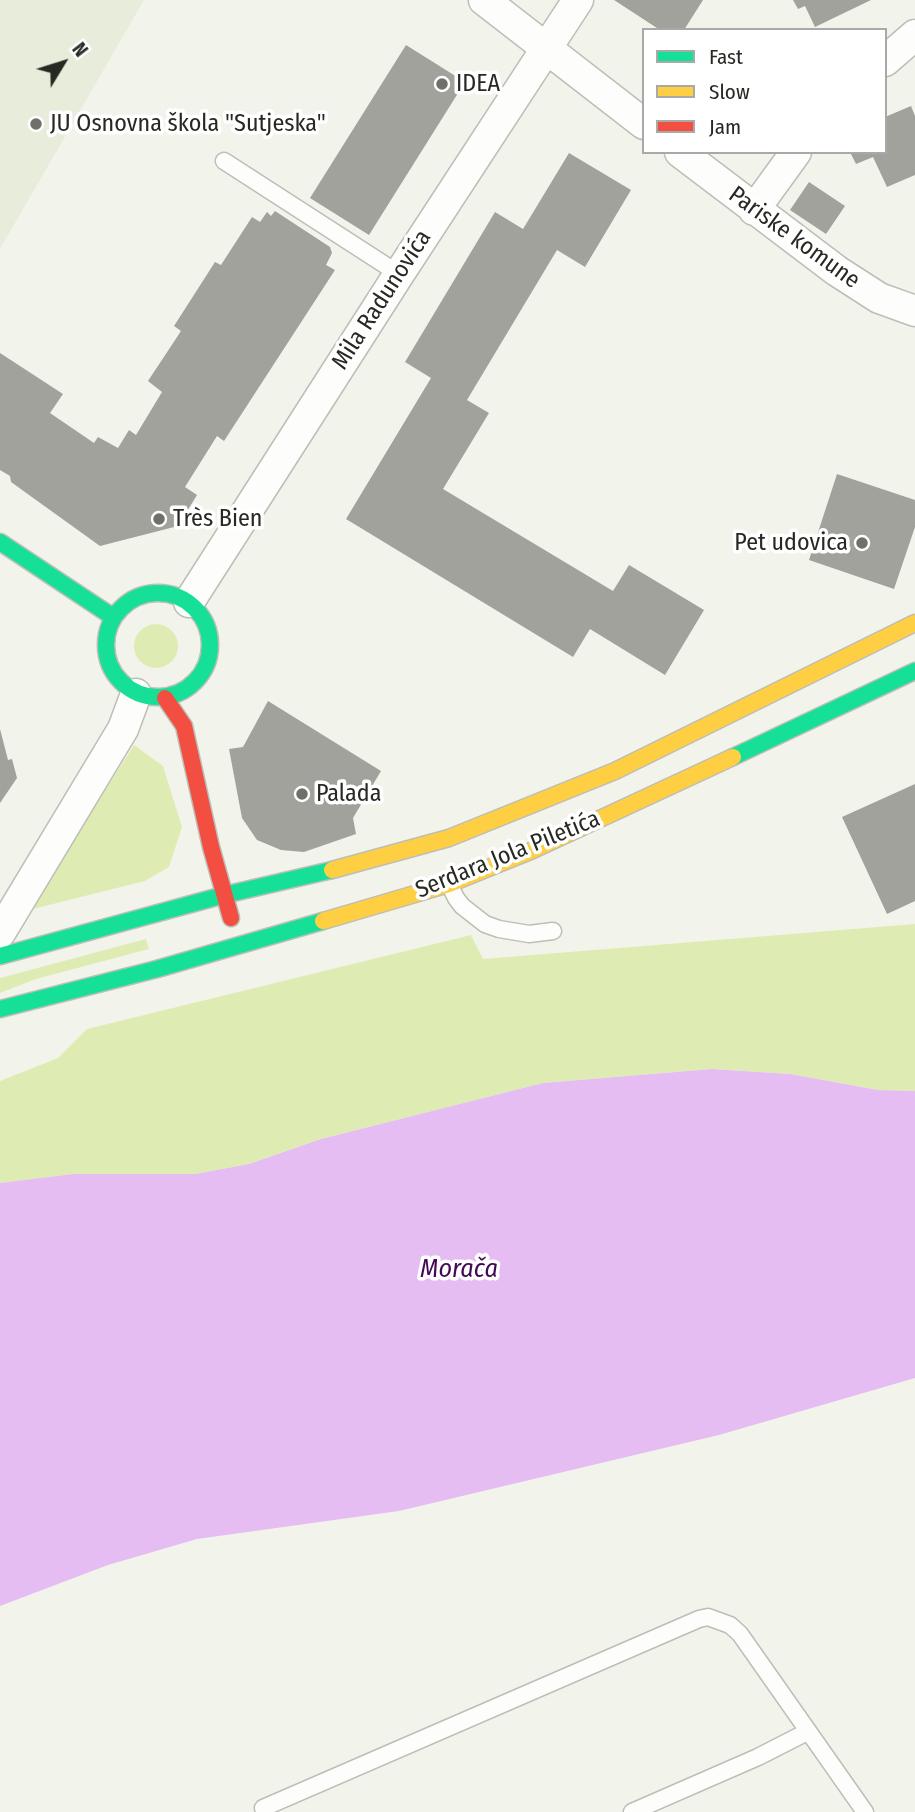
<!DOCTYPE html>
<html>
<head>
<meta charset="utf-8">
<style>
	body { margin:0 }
	#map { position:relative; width:915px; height:1812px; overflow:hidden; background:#f2f4eb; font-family:"Fira Sans Condensed",sans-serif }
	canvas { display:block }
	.legend { position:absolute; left:642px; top:28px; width:245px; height:126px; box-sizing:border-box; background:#fff; border:2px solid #a9a9a7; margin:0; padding:9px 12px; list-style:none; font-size:21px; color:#272923 }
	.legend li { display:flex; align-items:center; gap:14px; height:35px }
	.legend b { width:35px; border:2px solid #a9a9a7 }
	.north { position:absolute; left:28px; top:28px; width:70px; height:70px; -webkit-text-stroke:5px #fff; paint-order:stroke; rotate:52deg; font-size:19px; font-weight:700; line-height:28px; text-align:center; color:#272923 }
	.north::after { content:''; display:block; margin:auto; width:24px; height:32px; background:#272923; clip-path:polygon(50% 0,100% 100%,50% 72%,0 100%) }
</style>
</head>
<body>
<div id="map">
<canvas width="915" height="1812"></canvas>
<ul class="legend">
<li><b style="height:9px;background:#16e098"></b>Fast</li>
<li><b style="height:9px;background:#ffcf43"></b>Slow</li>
<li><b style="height:9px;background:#f24e42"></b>Jam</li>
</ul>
<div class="north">N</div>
</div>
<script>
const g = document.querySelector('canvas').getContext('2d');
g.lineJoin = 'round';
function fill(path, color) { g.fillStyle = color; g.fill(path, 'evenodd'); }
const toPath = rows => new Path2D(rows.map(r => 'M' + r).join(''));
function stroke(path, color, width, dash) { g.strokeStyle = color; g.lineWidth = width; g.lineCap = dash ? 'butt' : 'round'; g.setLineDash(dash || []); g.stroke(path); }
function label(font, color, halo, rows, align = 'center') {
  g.font = font + ' "Fira Sans Condensed",sans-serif'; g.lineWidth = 7; g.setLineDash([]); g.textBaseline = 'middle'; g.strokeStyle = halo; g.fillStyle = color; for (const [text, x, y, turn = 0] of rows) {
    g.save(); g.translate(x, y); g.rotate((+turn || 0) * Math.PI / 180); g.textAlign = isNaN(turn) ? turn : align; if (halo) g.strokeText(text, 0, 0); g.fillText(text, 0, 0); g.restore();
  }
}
const built = toPath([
	[0,0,144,0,0,249]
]);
const green = toPath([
	'134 646a22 22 0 1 1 44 0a22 22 0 1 1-44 0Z',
	[134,745,163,766,182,827,169,867,145,881,29,910],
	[915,924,915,1091,878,1090,790,1074,712,1069,543,1083,321,1139,249,1164,195,1174,73,1174,0,1183,0,1081,58,1058,87,1029,471,935,483,959],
	[146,939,149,949,36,979,0,993,0,978]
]);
const water = toPath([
	[712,1069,790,1074,878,1090,915,1091,915,1378,719,1435,399,1511,197,1539,108,1565,0,1606,0,1183,73,1174,195,1174,249,1164,321,1139,543,1083]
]);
const building = toPath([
	[614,0,703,0,684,30,660,30],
	[793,0,871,0,815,27,805,6,798,9],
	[406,45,465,82,369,235,310,198],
	[911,106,915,116,915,175,887,187,873,157,856,164,850,152,885,152,885,117],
	[569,153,631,190,585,267,557,250,467,400,489,413,443,489,613,591,629,565,704,610,665,675,590,629,573,657,346,519,431,378,405,362,495,212,523,229],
	[809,182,845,206,826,234,790,210],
	[275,211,330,247,332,253,326,265,335,270,224,441,217,436,185,487,197,495,178,526,100,546,11,482,10,476,0,470,0,353,63,394,50,413,94,443,98,437,118,448,129,430,136,435,162,392,148,381,181,331,174,326,215,262,221,265,252,217,260,222,267,212,271,216],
	[837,474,915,500,915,527,894,589,809,560],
	[268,701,381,771,353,818,356,834,304,852,281,850,257,840,242,818,229,749,243,747],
	[0,729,8,760,12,759,17,778,0,803],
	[915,784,915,901,887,914,842,817]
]);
const lane = toPath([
	[224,161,399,274],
	[449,884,456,898,462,906,485,924,499,929,529,934,553,931],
	[263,1808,699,1619,708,1617,730,1625,740,1634,865,1812],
	[632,1812,758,1757,807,1732]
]);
const street = toPath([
	[484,0,644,124],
	[885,61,915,35],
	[680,152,837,271,879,298,915,311],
	[754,210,796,152],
	[189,602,399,274,578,0],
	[0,933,123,729,136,694]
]);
const fast = toPath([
	[0,542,113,617],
	'106 645a52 52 0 1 1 104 0a52 52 0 1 1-104 0Z',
	[733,757,915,671],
	[0,956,224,895,332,870],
	[0,1009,157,969,323,921]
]);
const slow = toPath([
	[332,870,449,838,615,771,915,623],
	[323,921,449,884,533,850,733,757]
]);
const jam = toPath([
	[165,698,184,726,211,847,231,918]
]);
const markers = [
	[442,84,7,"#6e7069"],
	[36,124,7,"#6e7069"],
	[159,519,7,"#6e7069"],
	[862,543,7,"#6e7069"],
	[302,794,7,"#6e7069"]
];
const poiNames = [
	["IDEA",456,84],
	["JU Osnovna škola \"Sutjeska\"",50,124],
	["Très Bien",173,519],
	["Pet udovica",848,543,"right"],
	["Palada",316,794]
];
const streetNames = [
	["Pariske komune",794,238,36],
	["Mila Radunovića",382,300,-57],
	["Serdara Jola Piletića",508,855,-22]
];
const waterNames = [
	["Morača",459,1270]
];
fill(built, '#e7ecdb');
fill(green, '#deecb4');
fill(water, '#e5bdf3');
fill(building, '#a0a29b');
stroke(lane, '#bcbeb7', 19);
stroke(street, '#bcbeb7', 33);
stroke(fast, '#bcbeb7', 19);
stroke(slow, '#bcbeb7', 19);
stroke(jam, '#bcbeb7', 19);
stroke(lane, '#fdfdfc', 16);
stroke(street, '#fdfdfc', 30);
stroke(fast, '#16e098', 16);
stroke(slow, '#ffcf43', 16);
stroke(jam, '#f24e42', 16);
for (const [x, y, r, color] of markers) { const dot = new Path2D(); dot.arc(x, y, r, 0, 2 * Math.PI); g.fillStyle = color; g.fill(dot); stroke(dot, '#fff', 2.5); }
label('24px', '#272923', '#fff', poiNames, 'left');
label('24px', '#272923', '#fff', streetNames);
label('italic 26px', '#410a53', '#fff', waterNames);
</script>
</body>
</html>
